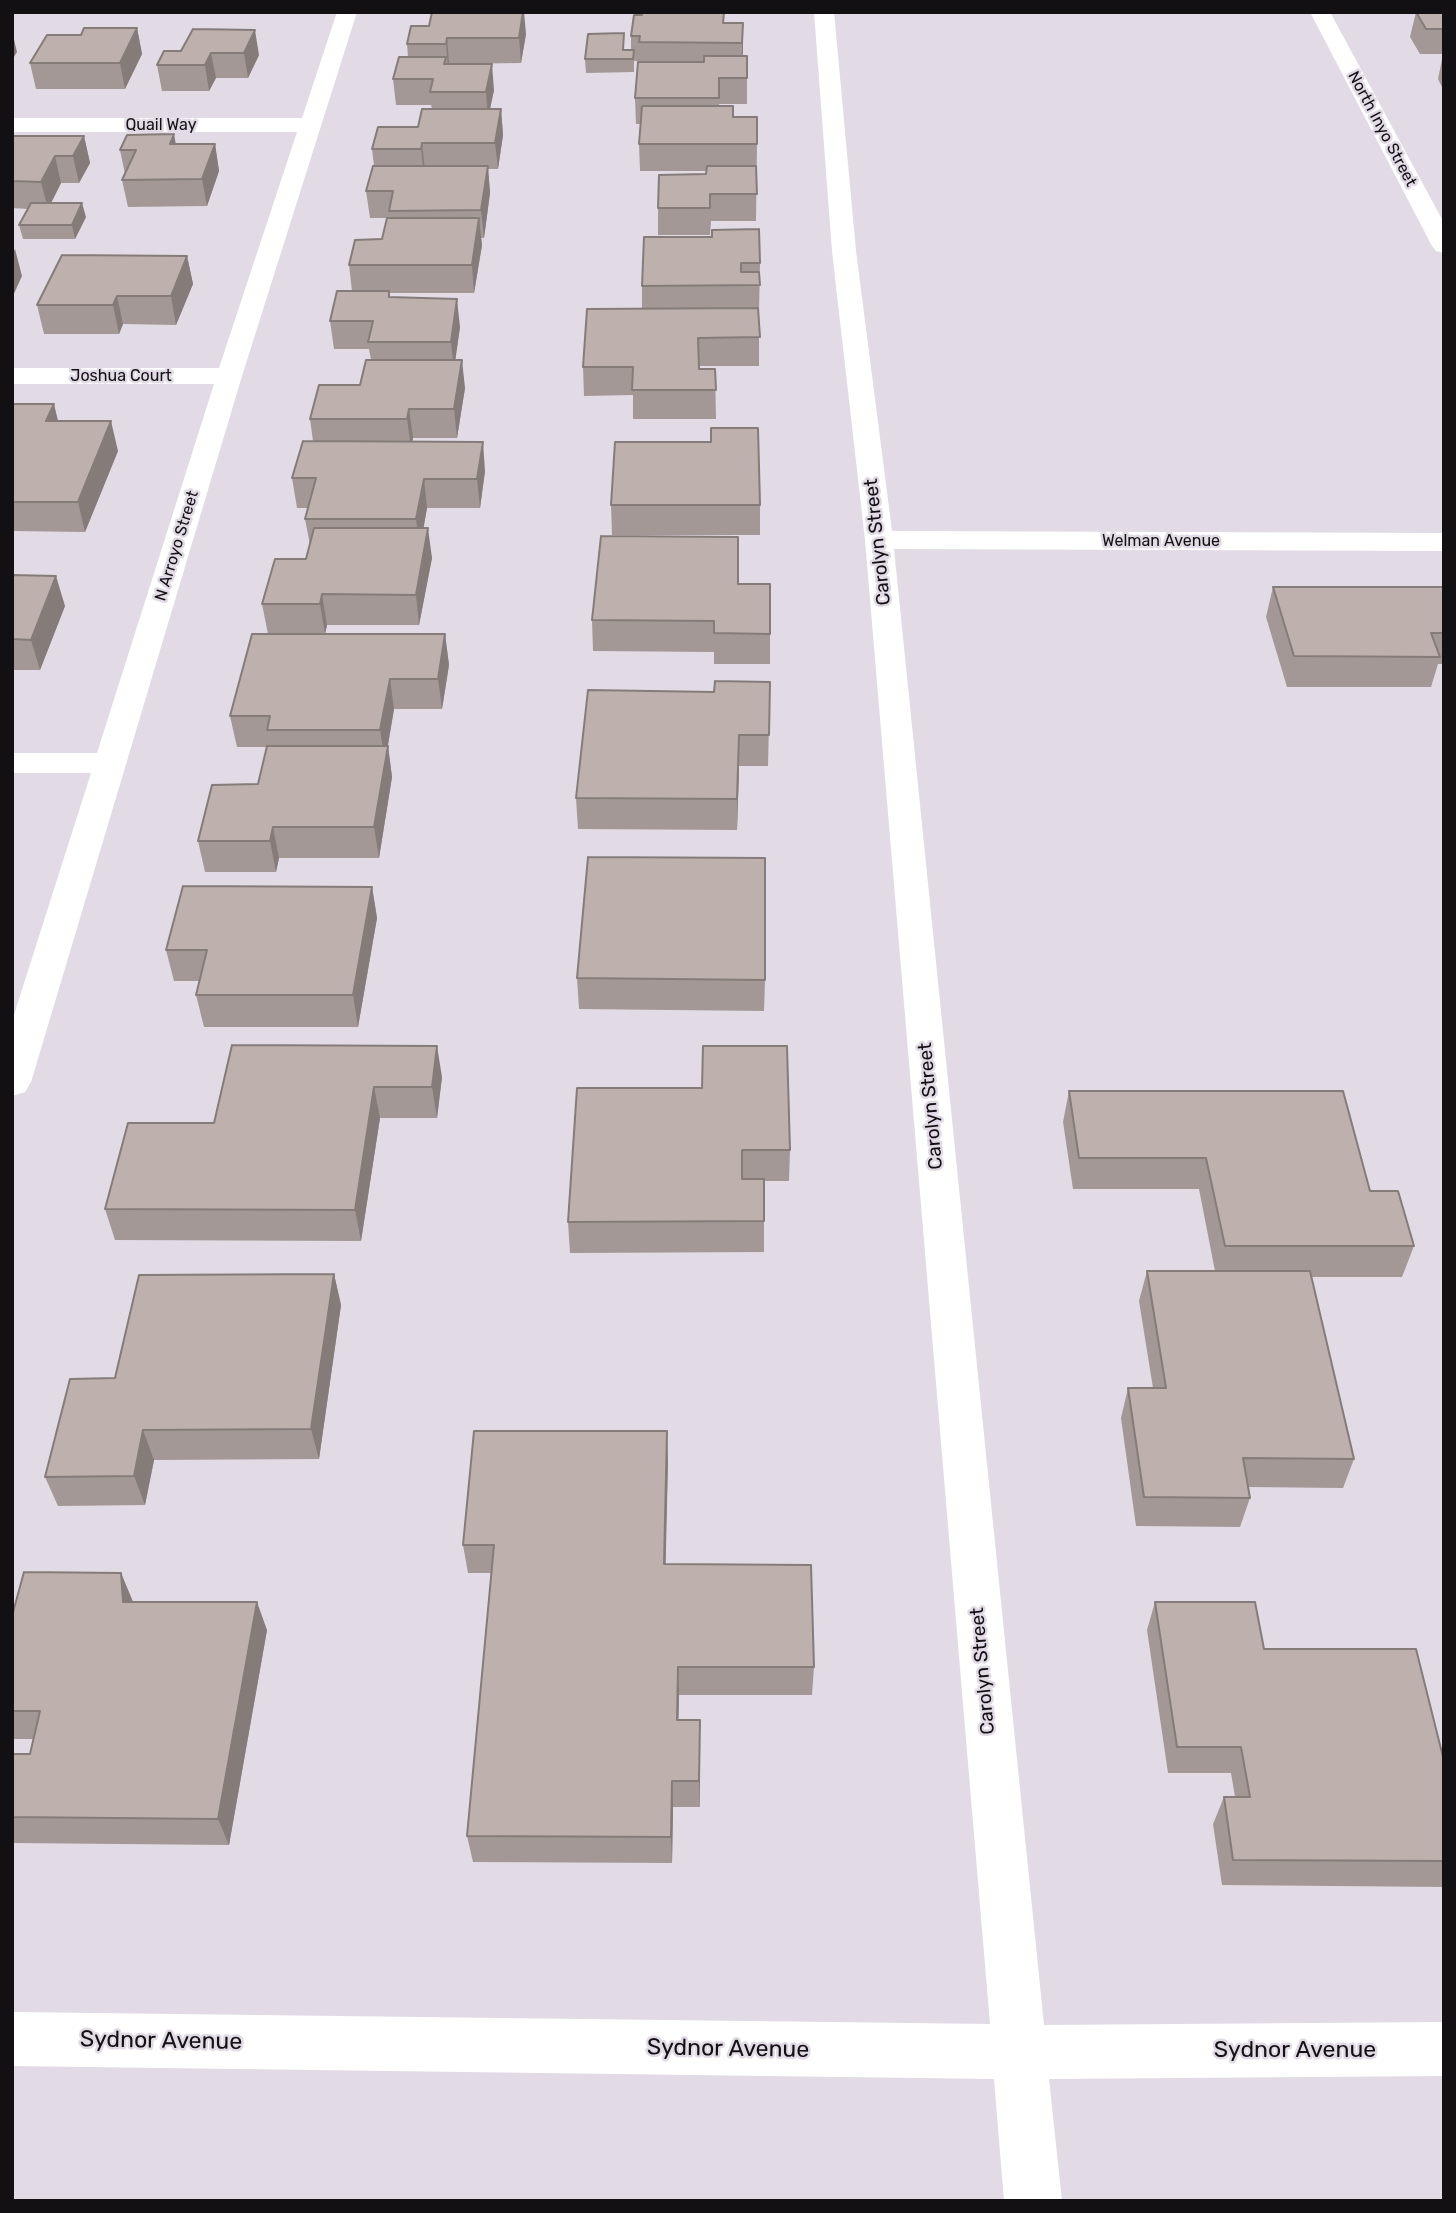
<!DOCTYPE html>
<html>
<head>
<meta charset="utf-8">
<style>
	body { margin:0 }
	#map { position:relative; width:1456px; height:2213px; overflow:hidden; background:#e2dbe6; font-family:Rubik,sans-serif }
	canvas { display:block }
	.frame { position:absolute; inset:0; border:14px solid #131014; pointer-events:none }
</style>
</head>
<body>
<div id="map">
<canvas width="1456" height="2213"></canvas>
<div class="frame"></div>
</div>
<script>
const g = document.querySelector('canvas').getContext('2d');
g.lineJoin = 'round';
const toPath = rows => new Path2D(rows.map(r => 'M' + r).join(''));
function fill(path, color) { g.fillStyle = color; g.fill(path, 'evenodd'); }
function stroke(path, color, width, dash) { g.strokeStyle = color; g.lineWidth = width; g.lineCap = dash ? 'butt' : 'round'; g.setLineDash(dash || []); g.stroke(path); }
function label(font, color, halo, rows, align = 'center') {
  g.font = font + ' Rubik,sans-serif'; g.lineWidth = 5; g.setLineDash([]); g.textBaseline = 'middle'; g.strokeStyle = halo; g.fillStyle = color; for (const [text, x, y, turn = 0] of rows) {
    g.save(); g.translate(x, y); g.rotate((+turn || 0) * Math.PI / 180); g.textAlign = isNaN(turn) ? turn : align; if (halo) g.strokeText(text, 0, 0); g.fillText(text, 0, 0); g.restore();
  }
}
const minor = toPath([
	[337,12,357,12,242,376,31,1082,25,1092,12,1096,12,1021,91,773,12,773,12,753,97,753,214,384,12,384,12,368,219,368,297,132,12,132,12,118,302,118,337,12],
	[814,12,834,12,856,251,892,531,1444,533,1444,551,894,549,1044,2025,1444,2022,1444,2076,1049,2079,1062,2201,1004,2201,994,2079,12,2066,12,2012,990,2024,865,540,832,251,814,12],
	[1310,12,1330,12,1444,223,1444,253,1436,251,1432,246,1310,12]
]);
const wall = toPath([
	[1416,12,1444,12,1444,91,1438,79,1443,54,1420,54,1410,37],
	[724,23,743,23,743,56,747,56,747,104,719,104,719,106,733,117,757,144,756,221,711,221,710,235,658,235,658,208,706,174,707,171,640,171,639,144,641,124,636,124,635,98,640,61,634,61,634,72,586,73,585,59,624,50,631,50,631,36],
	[411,26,526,34,521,63,449,64,494,90,490,109,501,109,503,135,498,169,488,169,490,193,484,238,481,238,482,245,474,293,389,293,389,297,460,327,455,360,465,388,457,438,413,438,412,441,485,471,480,508,427,508,423,528,432,558,419,625,327,625,325,634,445,634,449,665,442,709,394,709,388,746,392,777,379,858,279,858,276,872,205,872,198,841,258,784,267,747,237,747,230,716,268,634,262,604,306,559,310,545,305,519,308,508,297,508,292,478,313,441,310,419,360,385,371,360,369,349,334,349,330,321,352,291,349,265,382,239,389,218,370,218,366,191,374,166,372,149,418,127,432,109,431,105,396,105,393,79,408,57,407,44],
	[137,28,142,54,125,89,36,89,30,63,81,35],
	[193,29,259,55,248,78,216,78,209,91,162,91,157,65,181,51],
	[12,136,84,136,90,163,79,183,61,183,51,203,86,217,75,239,23,239,19,225,28,209,12,208],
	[175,144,215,144,219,171,207,206,128,207,122,180,125,174,120,150],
	[644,237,760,263,759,314,759,366,698,366,699,369,715,369,716,419,633,419,633,395,584,396,583,367,642,309,642,286],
	[187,256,193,284,176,325,123,324,119,334,44,334,37,305],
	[12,404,58,421,118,451,85,532,12,531],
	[611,505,760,505,760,535,612,535],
	[12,575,65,606,40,670,12,670],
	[738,584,770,584,770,664,714,664,714,652,593,651,592,620],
	[1273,587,1444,587,1444,664,1438,664,1431,687,1287,687,1266,617],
	[770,682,768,766,739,766,737,830,578,829,576,798,714,692],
	[372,887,377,918,358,1027,204,1027,196,995,199,981,174,981,166,950],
	[577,978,765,980,764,1011,579,1009],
	[232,1045,442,1077,437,1118,380,1118,361,1241,115,1240,105,1209,214,1123],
	[577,1088,790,1150,789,1181,764,1181,764,1252,570,1253,568,1222],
	[1069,1091,1370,1191,1414,1246,1402,1277,1311,1277,1354,1459,1343,1488,1248,1487,1250,1498,1240,1527,1136,1526,1121,1418,1128,1388,1153,1388,1139,1301,1147,1271,1215,1271,1199,1189,1073,1189,1063,1122],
	[334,1274,341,1305,319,1459,154,1460,145,1505,58,1506,45,1477,115,1378],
	[668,1461,665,1564,814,1667,812,1695,679,1695,678,1720,700,1720,700,1807,673,1807,672,1863,473,1862,467,1836,491,1573,468,1573,463,1545],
	[121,1573,133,1602,267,1630,229,1845,12,1843,12,1754,30,1754,33,1739,12,1739,12,1616],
	[1155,1602,1264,1649,1444,1761,1444,1887,1222,1885,1213,1824,1224,1797,1235,1797,1231,1773,1168,1773,1147,1630]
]);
const shadedWall = toPath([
	[523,12,524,12,526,34,521,63,519,38],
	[743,23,743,49,742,68,742,43],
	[137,28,142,54,125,89,120,63],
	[255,30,259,55,248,78,244,53],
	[12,31,17,52,12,60],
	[447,38,449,63,448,69,446,44],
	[211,53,216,78,209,91,205,65],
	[492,64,494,90,488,118,486,92],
	[501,109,503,135,498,169,495,143],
	[174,134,179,161,170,144],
	[84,136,90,163,79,183,73,156],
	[422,143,425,170,424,176,421,149],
	[215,144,219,171,207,206,202,179],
	[55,156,61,183,48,209,41,182],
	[488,166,490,193,484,238,481,210],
	[82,203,86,217,75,239,72,225],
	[479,218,482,245,474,293,472,265],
	[15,249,22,276,12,298,12,254],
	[187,256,193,284,176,325,171,296],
	[117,296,123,324,119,334,113,305],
	[457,299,460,327,454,370,451,342],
	[462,360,465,388,457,438,454,409],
	[54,404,61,433,46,421],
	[409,409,413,438,411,448,407,419],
	[111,421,118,451,85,532,78,502],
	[483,442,485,471,480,508,477,479],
	[424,479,427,508,420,549,416,519],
	[428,528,432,558,419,625,416,595],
	[56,576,65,606,40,670,31,640],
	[322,594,327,625,325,634,320,604],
	[445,634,449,665,442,709,438,679],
	[390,679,394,709,385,761,380,730],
	[739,735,739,766,737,830,737,799],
	[388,746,392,777,379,858,374,827],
	[273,827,279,858,276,872,270,841],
	[372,887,377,918,358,1027,353,995],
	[437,1046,442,1077,437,1118,432,1087],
	[374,1087,380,1118,361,1241,355,1210],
	[334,1274,341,1305,319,1459,311,1429],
	[143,1430,154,1460,145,1505,134,1476],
	[667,1431,668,1461,665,1593,664,1564],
	[121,1573,133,1602,123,1602],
	[257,1602,267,1630,229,1845,218,1819],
	[678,1667,679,1695,678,1747,677,1720],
	[700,1720,700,1807,699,1781],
	[672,1781,673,1807,672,1863,671,1837]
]);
const building = toPath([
	[432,12,523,12,519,38,447,38,446,44,407,44,411,26,429,26,432,12],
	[642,12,724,12,723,23,743,23,742,43,639,42,640,36,631,36,634,15,642,15,642,12],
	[1416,12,1444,12,1444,29,1426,29,1416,12],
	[84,28,137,28,120,63,30,63,47,35,81,35,84,28],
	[193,29,255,30,244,53,211,53,205,65,157,65,164,51,181,51,193,29],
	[624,33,623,50,634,50,633,59,585,59,588,34,624,33],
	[704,56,747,56,747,78,719,78,719,98,635,98,638,62,704,62,704,56],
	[399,57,446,57,444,64,492,64,486,92,430,92,433,79,393,79,399,57],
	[642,106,733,106,733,117,757,117,757,144,639,144,642,106],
	[422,109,501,109,495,143,422,143,421,149,372,149,378,127,418,127,422,109],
	[174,134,170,144,215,144,202,179,122,180,136,150,120,150,127,135,174,134],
	[12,136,84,136,73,156,55,156,41,182,12,181,12,136],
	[373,166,488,166,481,210,389,211,393,191,366,191,373,166],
	[707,166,756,166,757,194,710,194,710,208,658,208,659,175,706,174,707,166],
	[31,203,82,203,72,225,19,225,31,203],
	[387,218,479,218,472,265,349,265,355,240,382,239,387,218],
	[759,229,760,263,741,263,741,272,759,272,760,285,642,286,644,237,712,237,712,230,759,229],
	[62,255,187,256,171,296,117,296,113,305,37,305,62,255],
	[337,291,389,291,389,297,457,299,451,342,368,342,373,321,330,321,337,291],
	[758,308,760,337,698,338,699,369,715,369,716,390,632,390,633,367,583,367,587,309,758,308],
	[366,360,462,360,454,409,409,409,407,419,310,419,319,385,360,385,366,360],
	[12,404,54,404,46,421,111,421,78,502,12,502,12,404],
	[711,428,758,428,760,505,611,505,615,442,711,442,711,428],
	[303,441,483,442,477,479,424,479,416,519,305,519,316,478,292,478,303,441],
	[314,528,428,528,416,595,322,594,320,604,262,604,275,559,306,559,314,528],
	[601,536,738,537,738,584,770,584,770,634,714,633,714,621,592,620,601,536],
	[12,575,56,576,31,640,12,639,12,575],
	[1273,587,1444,587,1444,633,1431,633,1440,657,1294,656,1273,587],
	[252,634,445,634,438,679,390,679,380,730,267,730,270,716,230,716,252,634],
	[715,681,770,682,769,735,739,735,737,799,576,798,588,690,714,692,715,681],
	[267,746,388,746,374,827,273,827,270,841,198,841,212,785,258,784,267,746],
	[588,857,765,858,765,980,577,978,588,857],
	[183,886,372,887,353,995,196,995,207,950,166,950,183,886],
	[232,1045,437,1046,432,1087,374,1087,355,1210,105,1209,128,1123,214,1123,232,1045],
	[703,1046,787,1046,790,1150,742,1150,742,1179,764,1179,764,1221,568,1222,577,1088,702,1088,703,1046],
	[1069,1091,1343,1091,1370,1191,1398,1191,1414,1246,1225,1246,1206,1158,1079,1158,1069,1091],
	[1147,1271,1310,1271,1354,1459,1243,1458,1250,1498,1144,1497,1128,1388,1166,1388,1147,1271],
	[334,1274,311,1429,143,1430,134,1476,45,1477,70,1379,115,1378,139,1275,334,1274],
	[474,1431,667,1431,664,1564,811,1565,814,1667,678,1667,677,1720,700,1720,699,1781,672,1781,671,1837,467,1836,494,1545,463,1545,474,1431],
	[24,1572,121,1573,123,1602,257,1602,218,1819,12,1817,12,1754,30,1754,40,1711,12,1711,12,1616,24,1572],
	[1155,1602,1255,1602,1264,1649,1416,1649,1444,1761,1444,1861,1233,1860,1224,1797,1250,1797,1241,1747,1177,1747,1155,1602]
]);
const farStreetnames = [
	["Quail Way",161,125],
	["North Inyo Street",1382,129,62],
	["Joshua Court",121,376],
	["Welman Avenue",1161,541],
	["N Arroyo Street",177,546,-73]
];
const streetNames = [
	["Carolyn Street",878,542,-96],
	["Carolyn Street",931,1106,-95],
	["Carolyn Street",983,1671,-95]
];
const nearStreetnames = [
	["Sydnor Avenue",161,2041,1],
	["Sydnor Avenue",728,2049,1],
	["Sydnor Avenue",1295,2050]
];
fill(minor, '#fff');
fill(wall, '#a39895');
fill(shadedWall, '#857c79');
fill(building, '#beb1ad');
stroke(building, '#857c79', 2);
label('16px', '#131014', '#e2dbe6', farStreetnames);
label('19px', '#131014', '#e2dbe6', streetNames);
label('23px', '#131014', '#e2dbe6', nearStreetnames);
</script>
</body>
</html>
